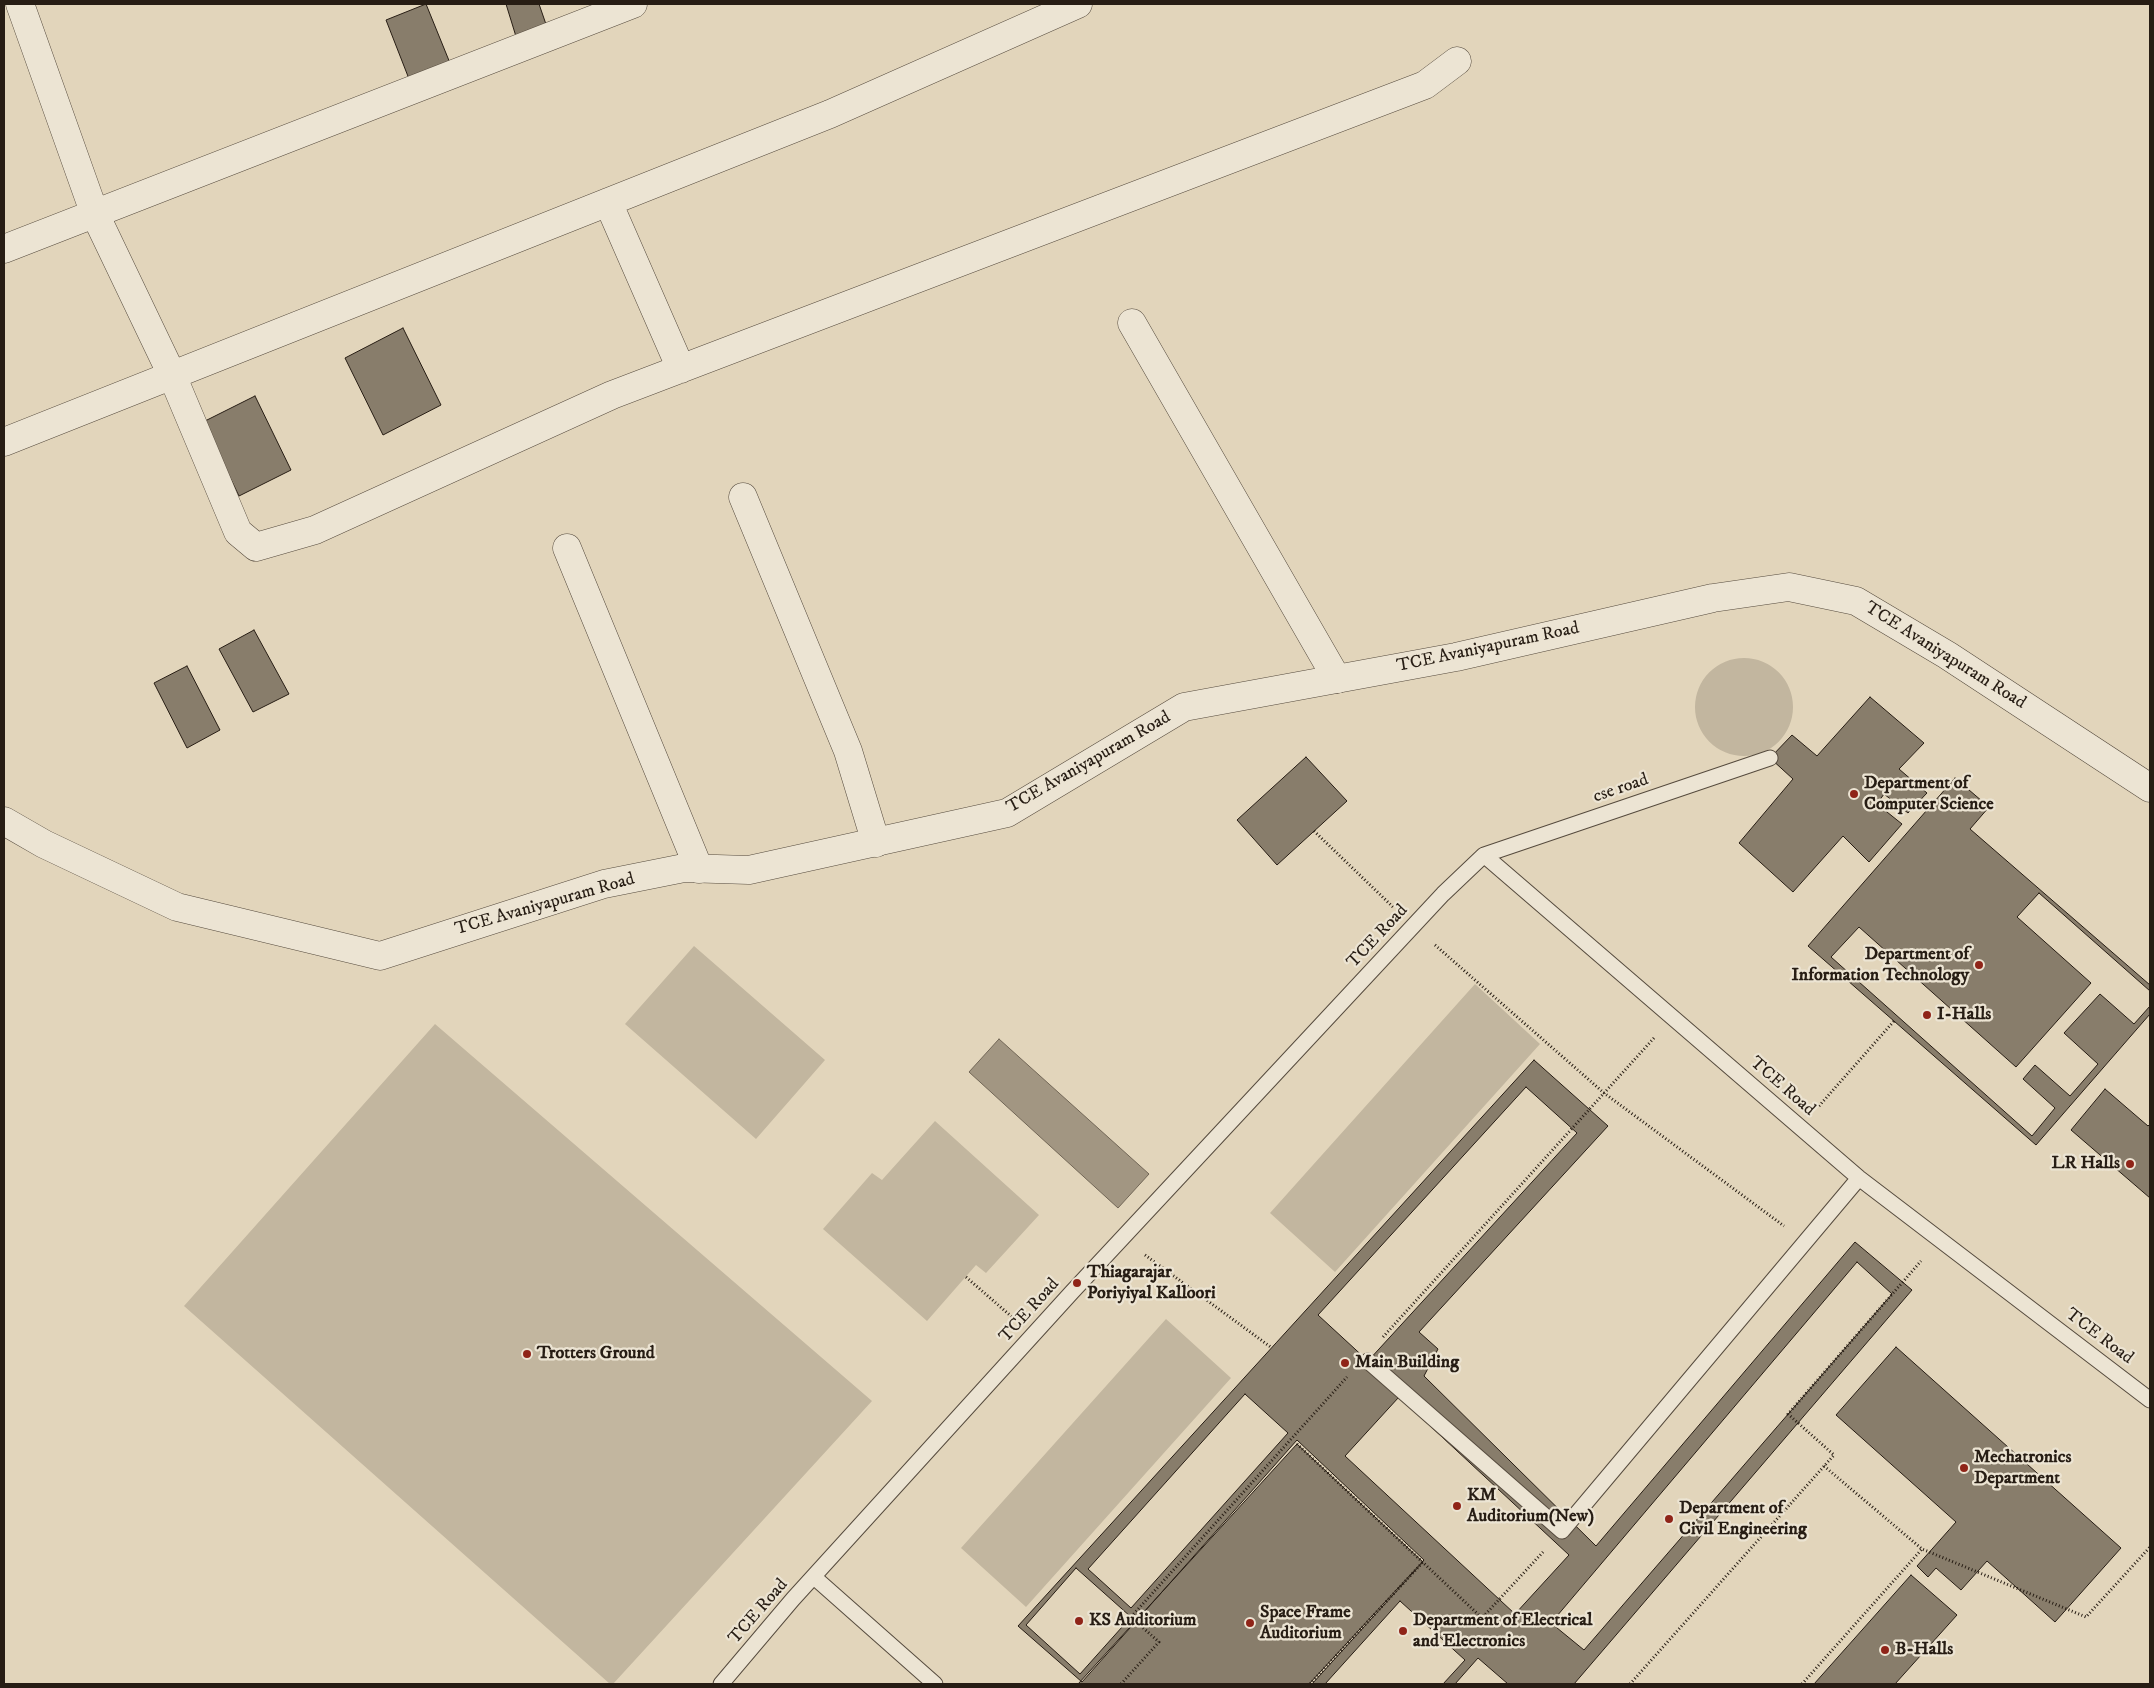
<!DOCTYPE html>
<html>
<head>
<meta charset="utf-8">
<style>
	body { margin:0 }
	#map { position:relative; width:2154px; height:1688px; overflow:hidden; background:#e2d5bb; font-family:"IM FELL DW Pica",serif }
	canvas { display:block }
	.frame { position:absolute; inset:0; border:5px solid #271d14; pointer-events:none }
</style>
</head>
<body>
<div id="map">
<canvas width="2154" height="1688"></canvas>
<div class="frame"></div>
</div>
<script>
const g = document.querySelector('canvas').getContext('2d');
g.lineJoin = 'round';
function fill(path, color) { g.fillStyle = color; g.fill(path, 'evenodd'); }
const toPath = rows => new Path2D(rows.map(r => 'M' + r).join(''));
function stroke(path, color, width, dash) { g.strokeStyle = color; g.lineWidth = width; g.lineCap = dash ? 'butt' : 'round'; g.setLineDash(dash || []); g.stroke(path); }
function label(font, color, halo, rows, align = 'center') {
  g.font = font + ' "IM FELL DW Pica",serif'; g.lineWidth = 4.5; g.setLineDash([]); g.textBaseline = 'middle'; g.strokeStyle = halo; g.fillStyle = color; for (const [text, x, y, turn = 0] of rows) {
    g.save(); g.translate(x, y); g.rotate((+turn || 0) * Math.PI / 180); g.textAlign = isNaN(turn) ? turn : align; if (halo) g.strokeText(text, 0, 0); g.fillText(text, 0, 0); g.restore();
  }
}
const green = toPath([
	'1695 707a49 49 0 1 1 98 0a49 49 0 1 1-98 0Z',
	[694,946,825,1060,756,1139,625,1024],
	[1475,984,1540,1044,1335,1272,1270,1213],
	[435,1024,872,1401,613,1684,610,1684,184,1306],
	[935,1121,1039,1215,986,1273,976,1265,927,1321,823,1229,872,1173,882,1180],
	[1166,1319,1231,1378,1026,1607,961,1548]
]);
const water = toPath([
	[999,1039,1149,1174,1118,1208,969,1072,999,1039]
]);
const building = toPath([
	[426,4,452,68,411,84,386,20,426,4],
	[506,4,539,4,549,33,518,43,506,4],
	[403,328,441,405,383,435,345,358,403,328],
	[255,396,291,470,239,496,203,422,255,396],
	[254,630,289,694,253,712,219,649,254,630],
	[187,666,220,730,187,748,154,683,187,666],
	[1870,697,1924,743,1899,769,1927,793,1908,813,1884,794,1877,804,1902,824,1869,862,1843,836,1793,892,1739,843,1793,779,1770,758,1792,735,1817,756,1870,697],
	[1306,757,1347,801,1277,865,1237,820,1306,757],
	[1955,778,1989,807,1970,829,2150,985,2150,1014,2036,1145,1808,946,1955,778],
	[2039,893,2150,991,2150,1006,2134,1024,2100,994,2064,1033,2098,1064,2070,1096,2035,1065,2023,1079,2055,1108,2032,1136,1831,957,1859,927,2016,1067,2091,983,2017,917,2039,893],
	[1534,1060,1608,1126,1419,1332,1438,1349,1424,1376,1596,1546,1855,1242,1912,1290,1574,1684,1508,1684,1478,1658,1455,1684,1309,1684,1424,1560,1297,1440,1082,1682,1018,1626,1534,1060],
	[1526,1087,1577,1133,1368,1361,1318,1315,1526,1087],
	[2105,1089,2148,1126,2150,1124,2150,1198,2071,1130,2105,1089],
	[1857,1262,1892,1294,1584,1650,1551,1623,1857,1262],
	[1896,1347,2121,1548,2055,1622,1987,1561,1961,1590,1936,1568,1928,1577,1917,1566,1956,1522,1836,1415,1896,1347],
	[1245,1394,1288,1433,1131,1608,1088,1569,1245,1394],
	[1399,1397,1569,1555,1515,1614,1345,1456,1399,1397],
	[1297,1444,1423,1562,1312,1684,1078,1684,1297,1444],
	[1076,1568,1131,1617,1080,1674,1026,1625,1076,1568],
	[1911,1575,1957,1615,1895,1684,1814,1684,1911,1575],
	[1400,1601,1465,1660,1443,1684,1325,1684,1400,1601]
]);
const path = toPath([
	[1314,831,1393,907],
	[1435,945,1604,1093,1784,1226],
	[1819,1106,1894,1021],
	[1145,1255,1272,1348],
	[966,1277,1012,1317],
	[1383,1337,1654,1038],
	[1297,1444,1482,1618,1543,1552],
	[1824,1466,1922,1549,2086,1617,2150,1547],
	[1121,1684,1159,1642,1131,1617,1347,1377],
	[1310,1684,1423,1562],
	[1506,1684,1509,1684],
	[1630,1684,1834,1455,1788,1414,1921,1261],
	[1802,1684,1922,1549]
]);
const service = toPath([
	[1484,855,1770,758],
	[1368,1361,1562,1531,1859,1178],
	[814,1577,935,1684],
	[721,1684,793,1599,1072,1292,1443,894,1484,855,1859,1178,2150,1400]
]);
const minor = toPath([
	[20,4,94,212,172,375,238,532,256,547,315,530,612,395,1425,85,1457,61],
	[608,202,681,369],
	[4,249,633,4],
	[1132,323,1337,679],
	[4,442,830,114,1078,4],
	[743,497,848,751,876,843],
	[567,548,699,869]
]);
const tertiary = toPath([
	[4,821,44,844,177,907,380,956,604,884,684,868,749,870,1007,813,1184,707,1456,657,1713,598,1789,587,1856,601,1947,655,2150,788]
]);
const markers = [
	[1854,794,5,"#8f2418"],
	[1979,965,5,"#8f2418"],
	[1927,1015,5,"#8f2418"],
	[2130,1164,5,"#8f2418"],
	[1077,1283,5,"#8f2418"],
	[527,1354,5,"#8f2418"],
	[1345,1363,5,"#8f2418"],
	[1964,1468,5,"#8f2418"],
	[1457,1506,5,"#8f2418"],
	[1669,1519,5,"#8f2418"],
	[1079,1621,5,"#8f2418"],
	[1250,1623,5,"#8f2418"],
	[1403,1631,5,"#8f2418"],
	[1885,1650,5,"#8f2418"]
];
const streetNames = [
	["TCE Avaniyapuram Road",1488,648,-12],
	["TCE Avaniyapuram Road",1945,656,32],
	["TCE Avaniyapuram Road",1089,763,-30],
	["cse road",1621,789,-19],
	["TCE Avaniyapuram Road",545,905,-16],
	["TCE Road",1378,937,-47],
	["TCE Road",1782,1087,41],
	["TCE Road",1030,1311,-48],
	["TCE Road",2099,1337,37],
	["TCE Road",759,1612,-49]
];
const poiNames = [
	["Department of",1864,784],
	["Computer Science",1864,805],
	["Department of",1969,955,"right"],
	["Information Technology",1969,976,"right"],
	["I-Halls",1937,1015],
	["LR Halls",2120,1164,"right"],
	["Thiagarajar",1087,1273],
	["Poriyiyal Kalloori",1087,1294],
	["Trotters Ground",537,1354],
	["Main Building",1355,1363],
	["Mechatronics",1974,1458],
	["Department",1974,1479],
	["KM",1467,1496],
	["Auditorium(New)",1467,1517],
	["Department of",1679,1509],
	["Civil Engineering",1679,1530],
	["Space Frame",1260,1613],
	["Auditorium",1260,1634],
	["KS Auditorium",1089,1621],
	["Department of Electrical",1413,1621],
	["and Electronics",1413,1642],
	["B-Halls",1895,1650]
];
fill(green, '#c2b69f');
fill(water, '#a29682');
stroke(water, '#716656', 1);
fill(building, '#887d6b');
stroke(building, '#271d14', 1);
stroke(service, '#564b3e', 17);
stroke(minor, '#564b3e', 29);
stroke(tertiary, '#564b3e', 29);
stroke(path, '#271d14', 3, [1, 2.5]);
stroke(service, '#ece4d3', 15);
stroke(minor, '#ece4d3', 28);
stroke(tertiary, '#ece4d3', 28);
for (const [x, y, r, color] of markers) { const dot = new Path2D(); dot.arc(x, y, r, 0, 2 * Math.PI); g.fillStyle = color; g.fill(dot); stroke(dot, '#ece4d3', 2); }
label('18px', '#271d14', '#ece4d3', streetNames);
label('bold 18px', '#271d14', '#ece4d3', poiNames, 'left');
</script>
</body>
</html>
